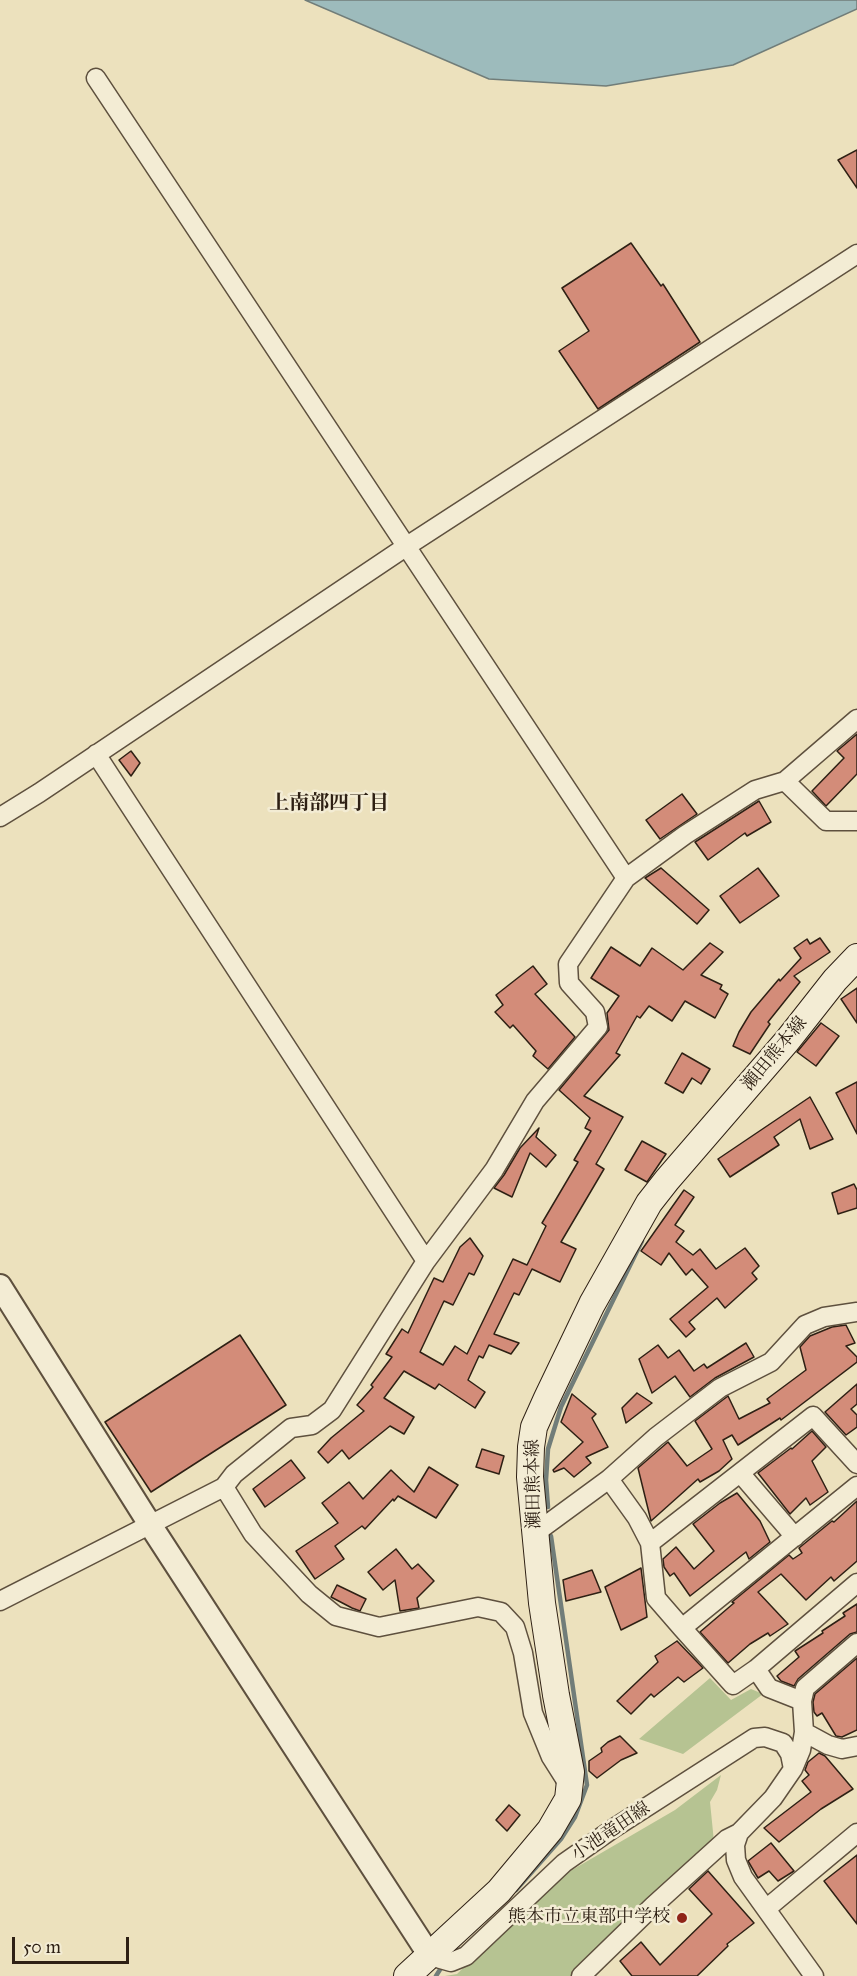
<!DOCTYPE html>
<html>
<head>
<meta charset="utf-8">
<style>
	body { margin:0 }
	#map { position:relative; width:857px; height:1976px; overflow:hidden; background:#ece1bd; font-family:"IM FELL Great Primer",serif }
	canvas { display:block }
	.scale { position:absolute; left:12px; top:1937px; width:117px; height:27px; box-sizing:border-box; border:3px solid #2e2014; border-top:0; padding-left:8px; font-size:18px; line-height:21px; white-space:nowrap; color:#2e2014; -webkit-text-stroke:4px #f3ecd4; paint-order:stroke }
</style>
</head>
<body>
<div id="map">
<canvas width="857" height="1976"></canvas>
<div class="scale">50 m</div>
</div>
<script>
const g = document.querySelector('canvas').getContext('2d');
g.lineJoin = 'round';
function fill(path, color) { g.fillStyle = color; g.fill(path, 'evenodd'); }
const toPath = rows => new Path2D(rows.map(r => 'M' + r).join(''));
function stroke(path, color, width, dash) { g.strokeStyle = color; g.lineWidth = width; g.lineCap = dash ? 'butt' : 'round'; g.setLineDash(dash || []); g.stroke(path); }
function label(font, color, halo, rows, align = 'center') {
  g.font = font + ' "IM FELL Great Primer","Noto Serif JP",serif'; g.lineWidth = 5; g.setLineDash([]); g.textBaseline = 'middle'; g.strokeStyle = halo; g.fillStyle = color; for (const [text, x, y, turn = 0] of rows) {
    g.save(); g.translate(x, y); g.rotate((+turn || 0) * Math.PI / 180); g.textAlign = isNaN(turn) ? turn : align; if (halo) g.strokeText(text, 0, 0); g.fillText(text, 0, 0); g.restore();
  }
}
const green = toPath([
	[710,1678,731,1700,751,1689,763,1694,683,1754,639,1739],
	[721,1775,717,1790,710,1802,714,1842,693,1856,575,1976,445,1976,457,1974,515,1917,560,1877,675,1810]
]);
const water = toPath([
	[305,0,857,0,857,9,733,65,606,86,489,79,305,0]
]);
const stream = toPath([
	[548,1507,546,1480,548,1449,561,1407,642,1241],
	[516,1890,561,1839,575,1817,587,1785,551,1536],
	[436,1976,441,1968]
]);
const building = toPath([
	[857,150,857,188,838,160,857,150],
	[631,243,661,286,663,284,700,342,598,409,559,351,589,331,562,288,631,243],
	[857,734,857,774,826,806,812,791,844,758,837,751,857,734],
	[131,751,140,763,131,776,119,760,131,751],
	[682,794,697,814,660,839,646,820,682,794],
	[759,801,771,822,747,836,745,833,708,860,695,842,759,801],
	[661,868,709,910,697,924,645,878,661,868],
	[758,868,779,896,740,923,720,896,758,868],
	[820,938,830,952,794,976,800,982,768,1022,770,1024,750,1054,733,1046,739,1032,751,1012,779,979,780,981,801,958,794,948,807,939,810,944,820,938],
	[710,943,723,952,701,975,722,985,720,989,728,994,715,1018,685,1001,672,1021,649,1006,640,1018,637,1016,616,1053,620,1055,584,1096,623,1117,596,1164,604,1169,561,1242,576,1249,560,1282,532,1269,519,1295,514,1293,494,1334,519,1343,511,1354,489,1345,483,1358,479,1356,468,1380,485,1392,475,1408,439,1384,435,1389,404,1371,384,1398,414,1417,404,1434,390,1426,349,1459,342,1450,328,1463,318,1452,331,1438,364,1411,357,1405,373,1387,371,1385,392,1357,386,1354,402,1329,408,1333,434,1278,443,1282,460,1247,470,1238,483,1256,474,1275,469,1273,453,1305,444,1301,420,1352,443,1365,455,1346,467,1354,513,1259,527,1265,546,1226,542,1223,578,1162,574,1160,591,1131,585,1128,590,1118,559,1090,609,1030,607,1013,619,996,591,978,611,947,640,966,652,948,683,970,710,943],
	[533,966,547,984,535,994,575,1037,548,1069,533,1056,536,1051,513,1025,510,1028,495,1012,503,1005,496,995,533,966],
	[857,988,857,1023,841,999,857,988],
	[821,1023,839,1036,816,1066,797,1052,821,1023],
	[682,1053,710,1069,701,1084,692,1078,683,1093,665,1083,682,1053],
	[857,1082,857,1134,836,1093,857,1082],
	[810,1097,833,1139,810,1149,800,1119,774,1137,779,1145,730,1177,718,1159,810,1097],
	[539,1128,536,1137,556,1155,546,1167,530,1153,512,1197,494,1188,504,1175,520,1148,539,1128],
	[642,1141,666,1154,647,1182,625,1170,642,1141],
	[854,1184,857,1190,857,1208,838,1214,832,1193,854,1184],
	[684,1190,694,1197,675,1225,684,1231,676,1242,693,1255,700,1249,716,1269,745,1248,759,1266,752,1273,757,1279,725,1308,717,1298,689,1322,695,1329,686,1337,670,1319,708,1287,692,1269,686,1275,669,1253,661,1265,641,1251,684,1190],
	[846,1325,855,1343,846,1346,857,1357,857,1362,781,1420,780,1418,738,1445,732,1435,723,1440,732,1459,719,1471,700,1482,698,1479,651,1521,638,1468,668,1442,687,1466,712,1449,695,1421,728,1396,739,1419,770,1403,767,1399,806,1370,800,1347,810,1336,832,1327,846,1325],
	[240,1335,286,1405,151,1492,105,1422,240,1335],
	[746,1343,754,1357,715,1378,690,1397,675,1376,652,1393,639,1359,658,1345,668,1358,679,1350,694,1371,704,1364,707,1368,746,1343],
	[857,1384,857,1404,851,1409,857,1415,857,1427,846,1435,825,1412,857,1384],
	[637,1393,652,1403,626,1423,622,1408,637,1393],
	[572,1394,596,1414,592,1418,608,1447,586,1457,591,1463,574,1477,564,1468,554,1472,553,1470,583,1442,561,1422,572,1394],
	[812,1431,826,1447,812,1461,828,1492,810,1505,806,1498,790,1514,758,1473,791,1448,792,1449,812,1431],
	[482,1449,504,1456,499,1474,476,1467,482,1449],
	[291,1460,305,1478,265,1507,253,1489,291,1460],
	[429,1467,458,1485,436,1518,398,1496,394,1501,393,1499,365,1529,362,1526,335,1546,344,1559,315,1579,296,1551,338,1523,322,1503,349,1482,363,1499,391,1470,414,1492,429,1467],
	[737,1493,760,1521,770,1542,749,1559,746,1552,690,1596,674,1573,670,1576,664,1567,663,1559,676,1547,694,1569,714,1551,693,1524,720,1503,737,1493],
	[857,1501,857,1561,834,1581,831,1577,806,1600,781,1574,758,1592,788,1624,770,1636,768,1633,750,1644,728,1663,700,1632,734,1603,732,1602,789,1555,793,1559,802,1553,799,1548,832,1521,834,1522,857,1501],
	[396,1549,412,1569,418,1564,434,1581,417,1598,419,1608,400,1611,395,1580,383,1590,368,1572,396,1549],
	[641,1568,647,1617,621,1630,605,1587,641,1568],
	[592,1570,601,1592,566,1601,563,1580,592,1570],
	[337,1585,366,1599,360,1611,352,1608,331,1597,337,1585],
	[857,1604,857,1632,850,1634,798,1679,794,1686,781,1681,777,1676,799,1657,795,1651,823,1633,822,1631,845,1616,843,1613,857,1604],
	[677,1641,703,1668,684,1682,678,1677,654,1697,651,1694,631,1714,617,1701,658,1662,655,1656,677,1641],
	[857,1658,857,1730,842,1737,836,1736,822,1713,817,1716,814,1712,813,1702,815,1694,857,1658],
	[620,1736,637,1753,621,1760,597,1778,589,1771,589,1761,602,1752,601,1748,608,1742,620,1736],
	[819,1753,825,1756,853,1789,821,1809,779,1842,764,1828,811,1792,802,1781,809,1775,805,1770,808,1762,819,1753],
	[509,1805,520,1815,507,1831,496,1820,509,1805],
	[771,1843,794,1871,778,1881,769,1871,758,1878,748,1861,771,1843],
	[857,1855,857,1924,824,1881,857,1855],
	[708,1871,754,1923,727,1944,728,1946,697,1976,632,1976,620,1961,641,1942,660,1965,712,1914,689,1889,708,1871]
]);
const minor = toPath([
	[96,78,626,878],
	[96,754,426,1261],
	[785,781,826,821,857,821],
	[0,817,39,793,407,546,857,254],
	[741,1474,795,1537],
	[609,1479,637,1518,650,1543,656,1598,682,1628,733,1685,756,1669,769,1688,802,1701],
	[224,1487,253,1534,309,1594,336,1616,379,1627,478,1607,501,1612,515,1627,523,1653,533,1713,551,1757,570,1787],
	[534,1534,609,1479,656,1437,720,1388,771,1362,805,1325,824,1317,857,1312],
	[650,1543,813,1416,857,1464],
	[0,1601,224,1487,234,1474,291,1428,312,1425,332,1410,426,1261,494,1170,535,1101,598,1027,595,1012,569,983,568,964,626,878,685,835,755,790,785,781,857,719],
	[682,1628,857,1486],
	[756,1669,857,1583],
	[804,1732,828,1745,842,1749,857,1746],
	[766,1909,857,1833],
	[430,1956,451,1962,466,1956,564,1863,614,1828,754,1738,765,1737,783,1743,790,1754,793,1769],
	[581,1976,653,1906,727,1839,739,1833],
	[814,1976,743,1877,736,1860,735,1845,739,1833,773,1798,793,1769,801,1750,804,1732,802,1701,805,1688,857,1643]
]);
const tertiary = toPath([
	[0,1286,149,1523,430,1956]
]);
const secondary = toPath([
	[407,1976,499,1891,550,1830,568,1799,571,1772,556,1695,542,1603,530,1477,531,1447,534,1427,547,1398,592,1304,649,1203,667,1180,787,1041,835,980,857,957]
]);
const markers = [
	[682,1918,6,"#8f2418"]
];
const streetNames = [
	["瀬田熊本線",775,1054,-50],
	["瀬田熊本線",534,1484,-91],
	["小池竜田線",611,1832,-34]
];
const poiNames = [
	["熊本市立東部中学校",670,1918]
];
const neighbourhoodNames = [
	["上南部四丁目",329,804]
];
fill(green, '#b6c392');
fill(water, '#9dbbbc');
stroke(water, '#717d79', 1.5);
stroke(stream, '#717d79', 4.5);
fill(building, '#d38c79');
stroke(building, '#2e2014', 1.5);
stroke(minor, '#5e503e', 21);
stroke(tertiary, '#5e503e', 26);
stroke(secondary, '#2e2014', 28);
stroke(minor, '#f3ecd4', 18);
stroke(tertiary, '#f3ecd4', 22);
stroke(secondary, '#f3ecd4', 26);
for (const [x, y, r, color] of markers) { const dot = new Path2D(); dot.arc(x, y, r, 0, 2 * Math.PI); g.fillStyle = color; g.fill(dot); stroke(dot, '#f3ecd4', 2); }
label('18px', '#2e2014', '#f3ecd4', streetNames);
label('18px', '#2e2014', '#f3ecd4', poiNames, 'right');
label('bold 20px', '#2e2014', '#f3ecd4', neighbourhoodNames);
</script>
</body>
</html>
